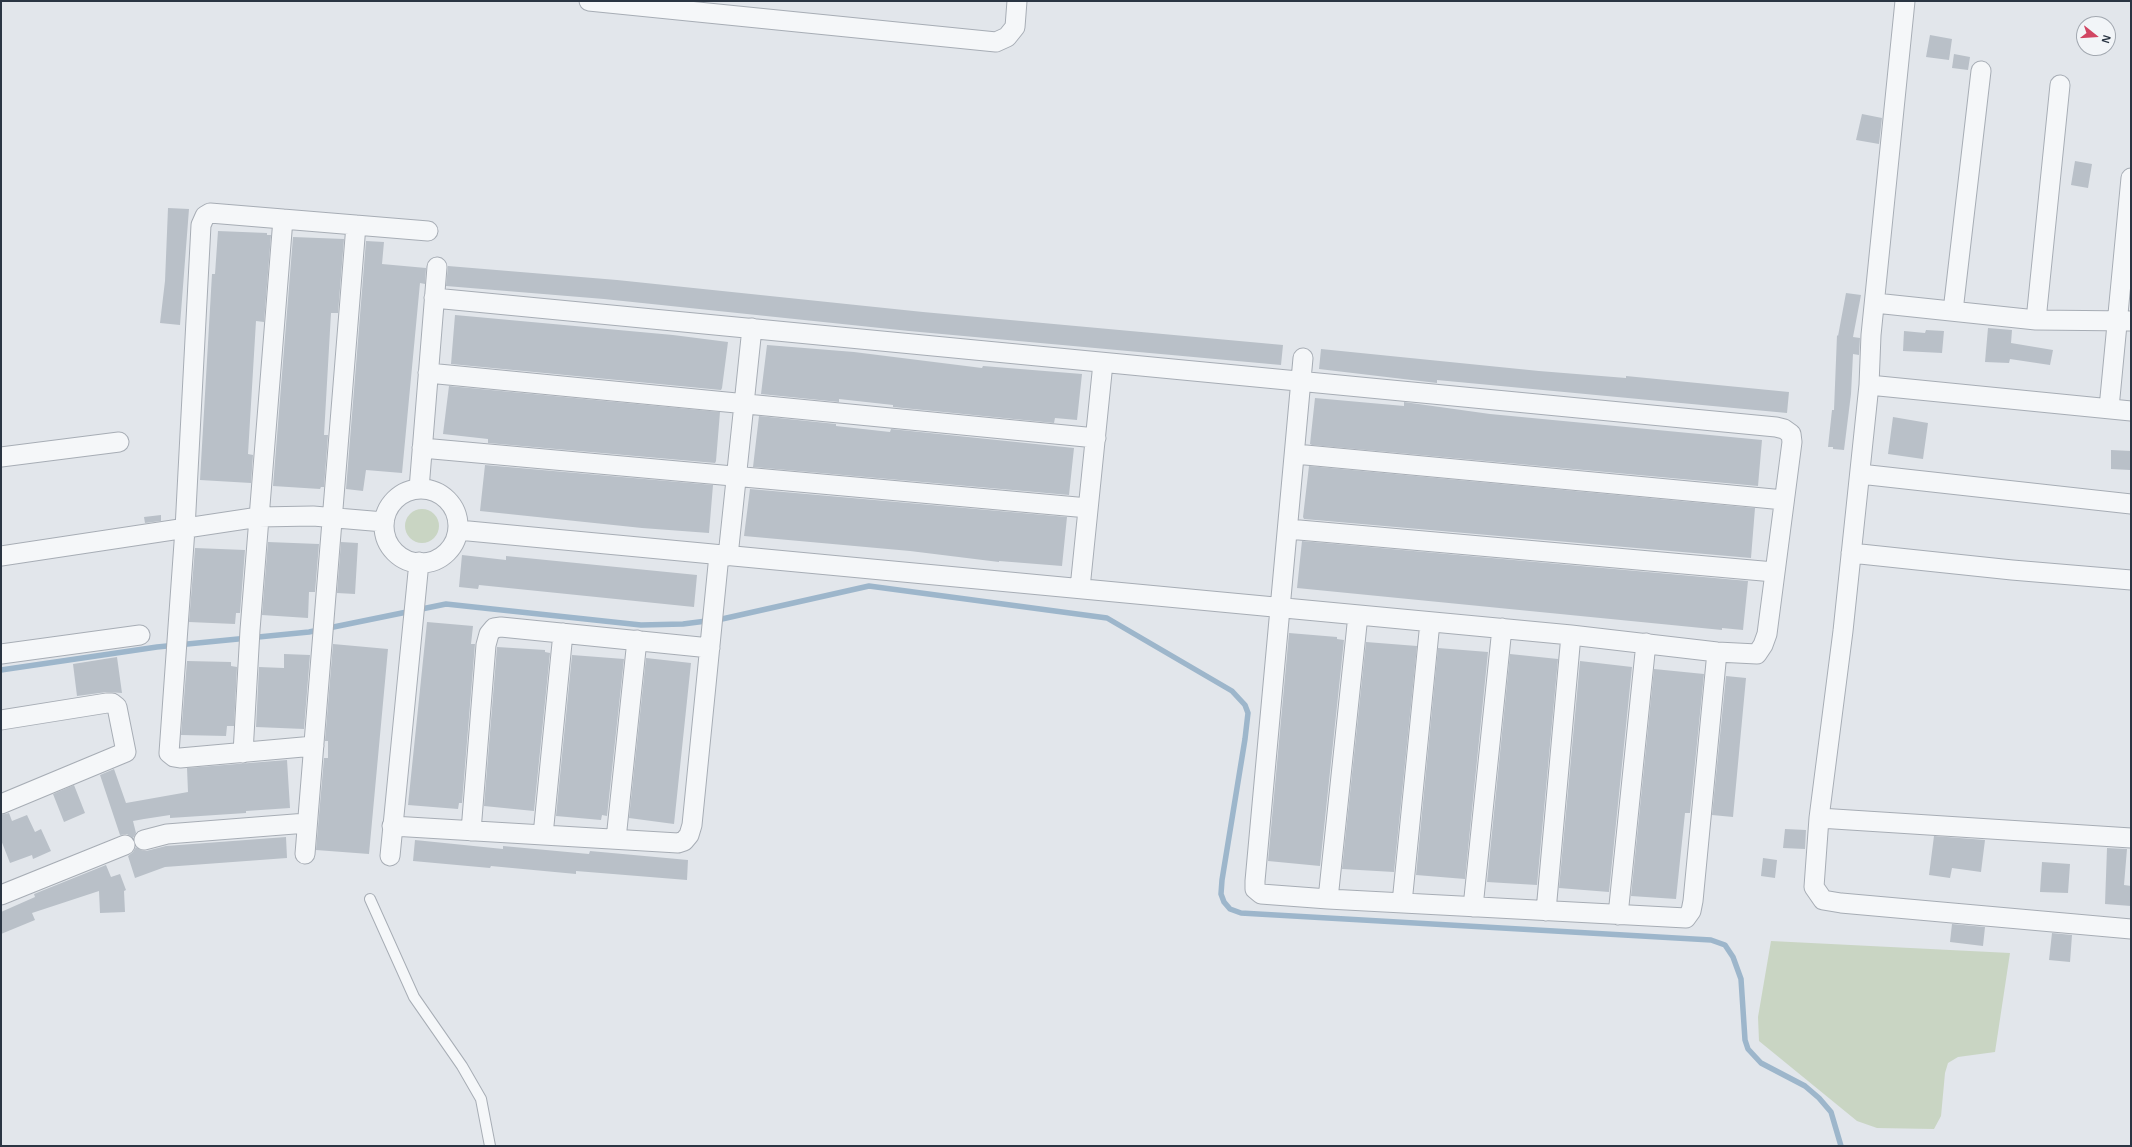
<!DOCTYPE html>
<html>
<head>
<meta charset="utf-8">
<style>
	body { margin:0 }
	#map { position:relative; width:2132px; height:1147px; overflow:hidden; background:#e2e6eb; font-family:Arial,sans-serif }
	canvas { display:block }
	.frame { position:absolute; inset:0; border:2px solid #2a3543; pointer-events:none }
	.north { position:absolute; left:2076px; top:16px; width:40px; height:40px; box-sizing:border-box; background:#f2f5f8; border:1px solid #a2a8b0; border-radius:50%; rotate:107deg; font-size:11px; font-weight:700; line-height:16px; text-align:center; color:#2a3543 }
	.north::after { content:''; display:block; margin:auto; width:14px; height:18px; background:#d14663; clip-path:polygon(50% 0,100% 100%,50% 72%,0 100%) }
</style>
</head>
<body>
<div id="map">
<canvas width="2132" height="1147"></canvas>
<div class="frame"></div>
<div class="north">N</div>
</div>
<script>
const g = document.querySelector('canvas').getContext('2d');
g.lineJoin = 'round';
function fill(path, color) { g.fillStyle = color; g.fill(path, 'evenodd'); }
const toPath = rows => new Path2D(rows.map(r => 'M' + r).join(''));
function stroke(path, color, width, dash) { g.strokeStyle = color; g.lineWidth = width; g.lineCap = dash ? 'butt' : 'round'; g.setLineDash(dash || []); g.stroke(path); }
const green = toPath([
	'405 526a17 17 0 1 1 34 0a17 17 0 1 1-34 0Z',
	[1771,941,2010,953,1995,1052,1958,1057,1948,1063,1945,1073,1941,1116,1934,1129,1877,1128,1857,1121,1759,1041,1758,1017]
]);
const stream = toPath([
	[1,670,157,647,309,632,446,604,641,625,683,624,722,619,869,586,1107,618,1232,691,1245,705,1248,713,1245,739,1222,880,1221,894,1224,902,1230,909,1241,913,1258,914,1711,940,1725,945,1733,957,1741,979,1745,1040,1748,1049,1761,1063,1805,1086,1819,1098,1831,1112,1841,1146]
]);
const building = toPath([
	[1930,35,1952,39,1949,60,1926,57],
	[1954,54,1970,57,1968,70,1952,68],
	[1862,114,1882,118,1879,144,1856,140],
	[2075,161,2092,164,2088,188,2071,185],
	[168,208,189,209,180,325,160,323,165,281],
	[218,231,267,233,267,235,271,235,264,322,256,321,248,454,253,455,251,483,200,480,212,274,215,274],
	[293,237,344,239,338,313,331,313,324,435,328,435,324,487,321,487,320,489,273,486],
	[366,241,384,242,382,264,426,268,425,284,420,283,402,473,366,470,363,491,346,489],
	[448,266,617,280,923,312,1283,345,1281,365,909,331,604,299,446,286],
	[1846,293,1861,295,1853,337,1860,338,1859,355,1853,354,1851,394,1844,450,1833,449,1833,447,1828,447,1832,410,1834,410,1837,335,1838,336],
	[455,315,673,335,728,342,722,388,721,390,451,364],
	[1988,328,2012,330,2011,343,2053,350,2050,365,2010,359,2009,363,1985,362],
	[1926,330,1944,331,1942,353,1903,351,1904,331,1925,333],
	[767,345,854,352,982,368,983,366,1082,374,1077,420,1055,418,1054,423,893,407,893,405,839,399,839,402,761,394],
	[1321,349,1539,371,1626,378,1626,376,1789,392,1787,413,1437,380,1437,383,1319,369],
	[449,386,720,412,716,461,715,463,488,443,488,439,443,434],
	[1315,398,1404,406,1404,402,1490,414,1762,440,1758,486,1312,445,1310,444],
	[759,416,836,424,836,426,890,432,891,429,1074,448,1069,495,753,467],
	[1893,417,1928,423,1923,459,1888,454],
	[2111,450,2131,451,2130,470,2111,469],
	[485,465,713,485,709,533,642,528,480,511],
	[1309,466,1755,508,1751,558,1304,519,1303,517],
	[750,489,1067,517,1062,566,999,561,999,562,910,551,744,536],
	[161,515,161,521,145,523,144,517],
	[1302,541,1748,581,1743,630,1722,628,1722,630,1297,588],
	[268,542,319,544,315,592,309,592,308,618,262,615],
	[341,542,358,543,355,594,337,593],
	[195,548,245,550,240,613,236,613,235,624,189,622],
	[462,555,506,560,506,556,697,575,694,607,479,585,478,589,459,587],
	[427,622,473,626,471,644,475,644,462,803,459,803,458,809,408,805],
	[1289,633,1337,637,1337,639,1344,640,1320,866,1268,861],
	[1366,642,1417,646,1394,872,1342,869],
	[333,644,388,649,369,854,316,850,324,758,328,758,328,741,325,741],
	[497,647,545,650,545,652,550,653,534,811,484,806],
	[1438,648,1488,652,1465,879,1416,875],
	[284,654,310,655,304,729,256,727,259,667,284,668],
	[1510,654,1558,659,1537,885,1487,882],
	[572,655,624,659,607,816,602,815,601,820,556,816],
	[117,657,122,693,107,692,77,696,73,664],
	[646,658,691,663,674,824,629,818],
	[187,661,231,662,231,666,237,667,234,726,227,726,226,736,181,735],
	[1580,661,1632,667,1609,892,1559,888],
	[1654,669,1704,674,1690,813,1685,813,1676,899,1631,896],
	[1726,676,1746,678,1733,817,1712,815],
	[287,760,290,808,246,811,246,813,170,818,170,815,144,819,133,821,136,833,133,838,127,834,120,835,100,775,114,769,126,803,188,792,187,768],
	[74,785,85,813,64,822,53,794],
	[9,813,12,821,27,815,35,832,41,829,51,851,33,859,32,855,10,863,1,840,1,815],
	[1785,829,1806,830,1805,849,1783,848],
	[1934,836,1985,840,1981,872,1952,868,1950,878,1929,875],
	[286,837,287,858,165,867,135,878,128,856,133,852,136,847,141,850,146,851,166,846],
	[415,840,503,849,503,846,589,854,590,851,688,860,687,880,576,871,576,874,491,866,490,868,413,861],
	[2107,848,2127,849,2124,885,2131,886,2131,906,2105,904],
	[1763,858,1777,860,1775,878,1761,876],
	[2042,862,2070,864,2068,893,2040,892],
	[106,865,111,877,120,874,126,890,124,891,125,912,100,913,99,891,32,913,35,920,1,934,1,912,35,897,34,894],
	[1952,924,1985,927,1983,946,1950,942],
	[2052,933,2072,935,2070,962,2049,960]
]);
const service = toPath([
	[370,899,414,997,462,1066,481,1099,490,1146]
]);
const minor = toPath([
	[589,1,996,42,1007,37,1015,27,1017,1],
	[1905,1,1871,335,1869,385,1843,631,1819,818,1814,887,1823,900,1841,903,2131,929],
	[434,298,1776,427,1784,429,1791,434,1792,442,1767,634,1763,645,1757,654,1717,652,1571,635,458,530],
	[1875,303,2036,320,2131,321],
	[1953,311,1981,71],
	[2036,320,2060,85],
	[1303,358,1255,881,1255,889,1261,894,1328,899,1686,918,1691,911,1693,901,1717,652],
	[428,373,1096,438],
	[1869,385,2131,411],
	[2109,408,2131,178],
	[422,448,1088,508],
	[1295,454,1784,500],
	[1,457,119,442],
	[1860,474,2131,504],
	[419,489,437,267],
	'384 526a37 37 0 1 1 74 0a37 37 0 1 1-74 0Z',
	[1288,529,1774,572],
	[1851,553,2012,570,2131,580],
	[1,556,259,517,313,516,384,522],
	[728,556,752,328],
	[1080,588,1103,363],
	[1,654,140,635],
	[1,720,107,703,112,703,117,707,126,752,1,804],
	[314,746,180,758,174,757,169,753,185,529,201,225,205,216,210,213,428,231],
	[243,753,250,630,283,219],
	[1819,818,2131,838],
	[392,826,678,843,684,841,689,835,692,825,719,555],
	[471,831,486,645,489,634,494,628,501,627,710,648],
	[543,835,563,633],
	[616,839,637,640],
	[144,840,167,834,307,823],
	[305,854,356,225],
	[390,856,419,562],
	[1,895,125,845],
	[1328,899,1358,615],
	[1402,903,1430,622],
	[1473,907,1502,628],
	[1546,911,1571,635],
	[1618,915,1646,643]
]);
fill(green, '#c9d5c3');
stroke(stream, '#9db6cb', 5.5);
fill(building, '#b9c0c8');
stroke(service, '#a7adb5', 12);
stroke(minor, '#a7adb5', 21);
stroke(service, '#f5f7f9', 10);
stroke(minor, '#f5f7f9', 19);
</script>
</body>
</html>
